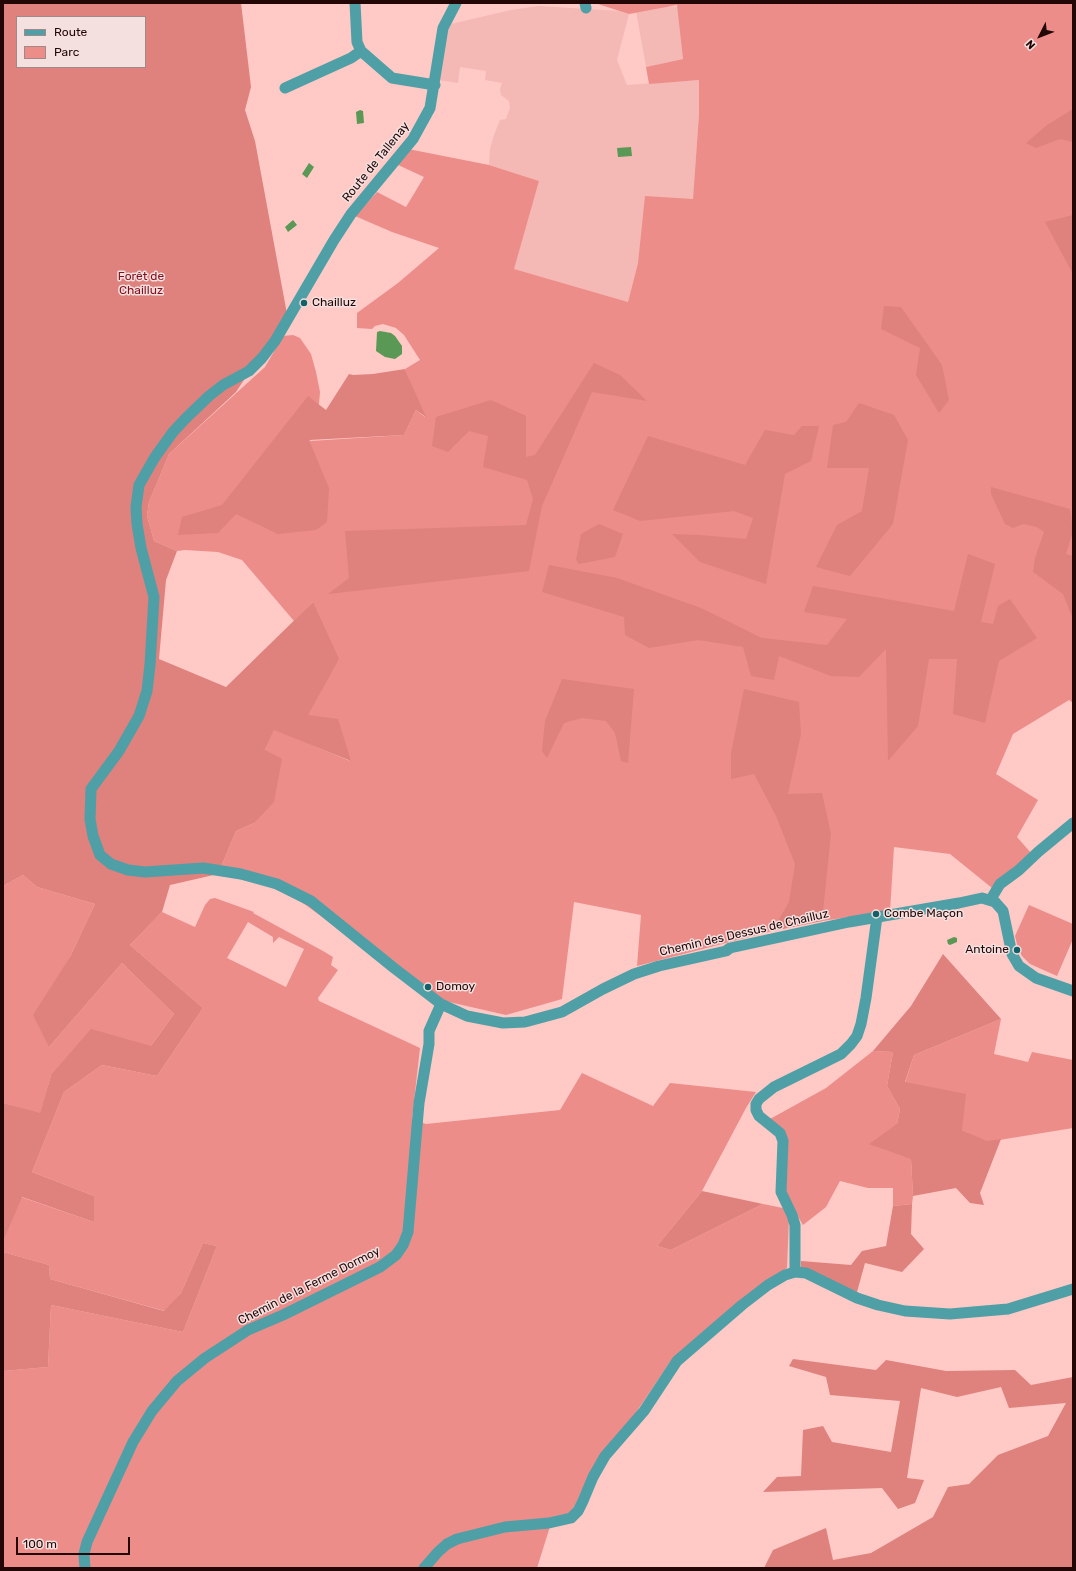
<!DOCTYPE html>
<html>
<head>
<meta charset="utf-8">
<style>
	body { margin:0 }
	#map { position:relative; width:1076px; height:1571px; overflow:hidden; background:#ffc9c5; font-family:Rubik,sans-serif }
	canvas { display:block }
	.frame { position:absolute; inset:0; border:4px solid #230606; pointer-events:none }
	.legend { position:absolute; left:16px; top:16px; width:130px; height:52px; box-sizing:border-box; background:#f3e0df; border:1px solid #a08988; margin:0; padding:5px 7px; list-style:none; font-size:12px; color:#230606 }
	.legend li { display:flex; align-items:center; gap:8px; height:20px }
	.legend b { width:20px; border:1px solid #a08988 }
	.north { position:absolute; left:1020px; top:16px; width:40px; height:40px; -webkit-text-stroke:3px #f3e0df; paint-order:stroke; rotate:228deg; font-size:11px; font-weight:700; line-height:16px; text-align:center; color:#230606 }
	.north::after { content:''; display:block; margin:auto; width:14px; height:18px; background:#230606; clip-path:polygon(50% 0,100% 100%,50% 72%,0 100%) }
	.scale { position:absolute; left:16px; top:1537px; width:114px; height:18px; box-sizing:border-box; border:2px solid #230606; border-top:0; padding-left:5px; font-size:12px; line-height:14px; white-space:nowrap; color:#230606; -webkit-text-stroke:3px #f3e0df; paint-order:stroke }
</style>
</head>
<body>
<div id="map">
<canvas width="1076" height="1571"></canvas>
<div class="frame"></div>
<ul class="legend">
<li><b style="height:5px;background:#4e9fa6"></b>Route</li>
<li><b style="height:11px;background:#ec8d8a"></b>Parc</li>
</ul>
<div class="north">N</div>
<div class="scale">100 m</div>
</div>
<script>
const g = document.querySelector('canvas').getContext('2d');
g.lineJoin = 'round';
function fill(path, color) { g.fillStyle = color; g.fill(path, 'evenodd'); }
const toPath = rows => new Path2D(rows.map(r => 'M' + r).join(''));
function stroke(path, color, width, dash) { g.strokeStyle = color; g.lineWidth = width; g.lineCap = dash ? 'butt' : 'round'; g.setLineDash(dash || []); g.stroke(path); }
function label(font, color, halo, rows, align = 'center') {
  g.font = font + ' Rubik,sans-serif'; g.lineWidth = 3; g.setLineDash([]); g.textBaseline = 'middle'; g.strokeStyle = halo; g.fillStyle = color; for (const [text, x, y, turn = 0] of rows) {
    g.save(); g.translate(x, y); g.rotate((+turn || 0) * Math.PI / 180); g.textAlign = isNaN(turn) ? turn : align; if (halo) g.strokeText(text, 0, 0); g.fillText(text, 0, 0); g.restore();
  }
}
const built = toPath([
	[539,6,620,11,629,14,617,60,627,85,699,80,699,114,693,200,638,263,628,302,513,269,539,181,489,165,490,149,494,135,500,120,506,119,510,108,509,101,501,95,500,89,502,83,485,80,486,71,460,67,458,83,438,80,446,34,451,24,511,10],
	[664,6,678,7,683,59,646,67,636,11]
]);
const green = toPath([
	[598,3,1073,3,1073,703,1069,700,1013,734,996,774,1038,800,1017,837,1031,853,992,888,950,854,894,847,890,911,822,921,772,931,637,966,641,915,574,902,562,999,506,1015,436,999,296,898,268,886,218,874,236,831,254,823,265,750,274,729,350,761,307,715,313,602,294,621,242,560,218,552,185,550,177,551,154,541,147,516,149,502,169,454,265,367,283,336,293,335,300,338,311,354,316,372,320,392,319,404,310,441,404,435,416,410,425,417,405,369,420,360,404,335,396,328,383,324,375,326,372,329,357,328,357,313,398,283,439,248,392,232,355,216,377,192,406,207,424,177,396,164,408,149,489,165,539,181,514,269,628,302,638,263,645,196,693,199,699,114,699,80,649,84,646,67,683,59,677,5,629,14,598,4],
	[23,875,37,887,95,904,70,957,49,1047,122,963,174,1014,151,1046,51,1075,40,1114,3,1103,3,886],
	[215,898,254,912,253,913,323,951,333,957,331,965,338,970,318,998,319,1001,420,1048,412,1119,426,1124,560,1110,582,1073,653,1106,670,1083,756,1092,746,1108,702,1191,657,1246,671,1250,763,1204,783,1208,789,1218,787,1268,766,1282,670,1362,581,1494,570,1514,552,1520,537,1568,3,1568,3,1371,48,1367,51,1305,183,1332,217,1246,203,1243,181,1293,165,1311,50,1279,49,1265,3,1252,3,1242,21,1197,94,1222,94,1196,32,1172,64,1092,102,1065,157,1076,203,1008,130,945,162,912,195,927,205,905,210,899],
	[248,922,273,937,273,943,279,937,304,949,286,987,227,958],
	[1029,905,1073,924,1073,939,1057,976,1030,964,1022,956,1018,948,1015,936],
	[1001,1019,994,1054,1028,1062,1032,1052,1073,1060,1073,1128,987,1142,962,1130,905,1083,914,1055],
	[873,1051,893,1052,887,1086,900,1109,897,1124,911,1159,913,1196,912,1204,893,1206,893,1188,868,1188,840,1181,826,1207,803,1225,784,1193,787,1137,770,1119,826,1088]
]);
const forest = toPath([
	[3,3,241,3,251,87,245,110,255,141,287,314,236,392,169,454,149,502,147,516,154,541,177,551,166,580,159,659,226,687,313,602,339,659,308,715,338,719,351,761,274,730,265,750,282,759,274,802,254,823,236,831,218,874,170,885,162,912,130,945,203,1008,157,1076,102,1065,64,1092,32,1172,94,1196,94,1222,22,1197,3,1242,3,1103,40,1113,51,1075,91,1029,151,1046,174,1014,122,963,49,1047,33,1015,70,957,95,904,37,887,23,875,3,886],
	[17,17,145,17,145,67,17,67],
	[1073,109,1072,142,1060,139,1036,148,1026,143,1047,125],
	[1073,215,1073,274,1045,222],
	[884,306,901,307,942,365,949,400,939,413,916,375,920,348,881,329],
	[594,363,620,375,647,401,592,392,542,506,529,571,328,594,349,578,345,531,526,525,533,499,527,480,483,467,488,436,469,431,448,452,432,446,436,417,491,400,526,416,526,457,535,455],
	[405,369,426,417,416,410,404,435,309,440,329,488,327,522,316,530,278,534,236,514,218,533,178,535,182,517,222,505,308,396,326,410,349,374,353,375,373,374],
	[859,403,894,415,908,440,893,524,850,576,816,567,837,525,862,511,869,468,827,468,833,425,846,422],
	[802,426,819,426,811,461,785,474,766,584,700,562,672,534,700,535,746,539,753,518,734,511,640,521,613,510,648,436,745,465,765,430,794,435],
	[991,487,1070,509,1073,531,1066,554,1073,556,1073,619,1063,594,1033,572,1035,558,1044,532,1037,527,1023,524,1013,528,1005,524,991,494],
	[599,524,623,534,615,557,579,564,576,560,581,534],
	[968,554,995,564,981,622,993,624,998,606,1010,599,1037,638,999,661,985,723,953,714,957,659,929,659,918,726,888,761,886,649,859,677,831,676,779,656,774,680,751,676,743,647,698,640,649,648,625,635,624,617,542,592,549,565,617,578,701,608,762,638,827,645,847,619,804,612,813,586,954,611],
	[562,679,634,689,628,763,621,761,615,733,606,721,582,718,564,723,547,758,542,751,545,721],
	[744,689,799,702,801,734,788,794,822,793,831,834,822,921,772,931,789,902,795,864,776,816,754,774,731,779,731,753],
	[943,954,1001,1019,914,1055,905,1082,966,1094,962,1130,987,1141,1001,1139,980,1193,984,1205,970,1203,956,1188,913,1196,911,1159,869,1144,897,1124,900,1109,887,1086,893,1052,873,1051,911,1006],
	[702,1191,763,1204,671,1250,657,1246],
	[912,1204,911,1234,924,1249,902,1272,865,1263,857,1292,801,1269,801,1261,851,1265,862,1251,886,1246,893,1206],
	[203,1243,217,1246,183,1332,51,1305,48,1367,3,1371,3,1252,49,1265,50,1279,164,1311,181,1293],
	[793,1359,876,1370,886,1360,946,1371,1015,1370,1031,1385,1073,1377,1073,1568,764,1568,773,1550,826,1528,833,1560,871,1553,933,1517,948,1487,969,1484,998,1455,1048,1436,1066,1403,1009,1408,1001,1387,957,1397,921,1388,907,1478,924,1480,915,1503,898,1509,882,1488,763,1492,777,1477,801,1476,803,1430,823,1426,832,1442,891,1452,900,1401,830,1395,826,1377,789,1366]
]);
const water = toPath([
	[360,110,363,111,364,123,357,124,356,112],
	[631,147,632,156,618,157,617,148],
	[309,163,314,167,307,178,302,174],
	[293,220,297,225,288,232,285,227],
	[380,331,391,333,395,336,402,346,402,354,395,359,385,357,376,351,377,332],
	[954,937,957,938,957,942,950,945,948,944,947,940]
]);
const minor = toPath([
	[355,3,357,42,361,51],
	[456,3,443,28,430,108,413,139,351,214,334,240,275,341,262,358,249,371,223,385,209,396,186,418,173,432,155,457,139,485,136,507,137,524,141,548,154,597,150,665,147,691,139,716,119,751,91,789,90,819,93,836,100,855,111,864,128,870,145,872,203,868,241,874,277,884,311,901,394,968,441,1004,467,1016,503,1023,525,1022,562,1012,603,989,634,974,659,966,726,951,730,948,849,922,959,903,982,898,995,902,1003,911,1012,954,1019,966,1036,978,1073,991],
	[585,3,586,8],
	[361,51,392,78,435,85],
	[285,88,351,58,361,51],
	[991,899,1000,884,1019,870,1038,852,1073,823],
	[795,1272,795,1225,792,1215,781,1192,783,1141,780,1133,759,1116,756,1110,756,1104,759,1099,774,1087,841,1054,851,1044,857,1036,861,1024,866,998,877,917],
	[85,1568,84,1554,87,1542,133,1442,152,1411,177,1381,205,1358,248,1330,283,1315,380,1267,396,1255,403,1245,408,1232,419,1103,429,1044,429,1031,441,1004],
	[424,1568,438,1552,447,1544,457,1539,505,1527,549,1523,571,1518,578,1511,583,1501,593,1477,605,1456,644,1411,677,1361,742,1305,768,1285,785,1275,795,1272,806,1273,857,1298,878,1305,905,1311,950,1314,1008,1309,1073,1289]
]);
const markers = [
	[304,303,4,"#116268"],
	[876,914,4,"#116268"],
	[1017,950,4,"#116268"],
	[428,987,4,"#116268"]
];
const streetNames = [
	["Route de Tallenay",376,162,-51],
	["Chemin des Dessus de Chailluz",744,933,-13],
	["Chemin de la Ferme Dormoy",309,1286,-27]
];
const parkNames = [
	["Forêt de",141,277],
	["Chailluz",141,291]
];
const poiNames = [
	["Chailluz",312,303],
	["Combe Maçon",884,914],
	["Antoine",1009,950,"right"],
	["Domoy",436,987]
];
fill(built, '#f4b9b5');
fill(green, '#ec8d8a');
fill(forest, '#df817d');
fill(water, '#5a9856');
stroke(minor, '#4e9fa6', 11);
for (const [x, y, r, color] of markers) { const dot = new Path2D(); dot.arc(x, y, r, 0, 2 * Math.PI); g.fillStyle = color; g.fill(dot); stroke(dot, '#f3e0df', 1.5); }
label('12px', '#230606', '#f3e0df', streetNames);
label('12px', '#820e1c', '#f3e0df', parkNames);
label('12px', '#230606', '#f3e0df', poiNames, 'left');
</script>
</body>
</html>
